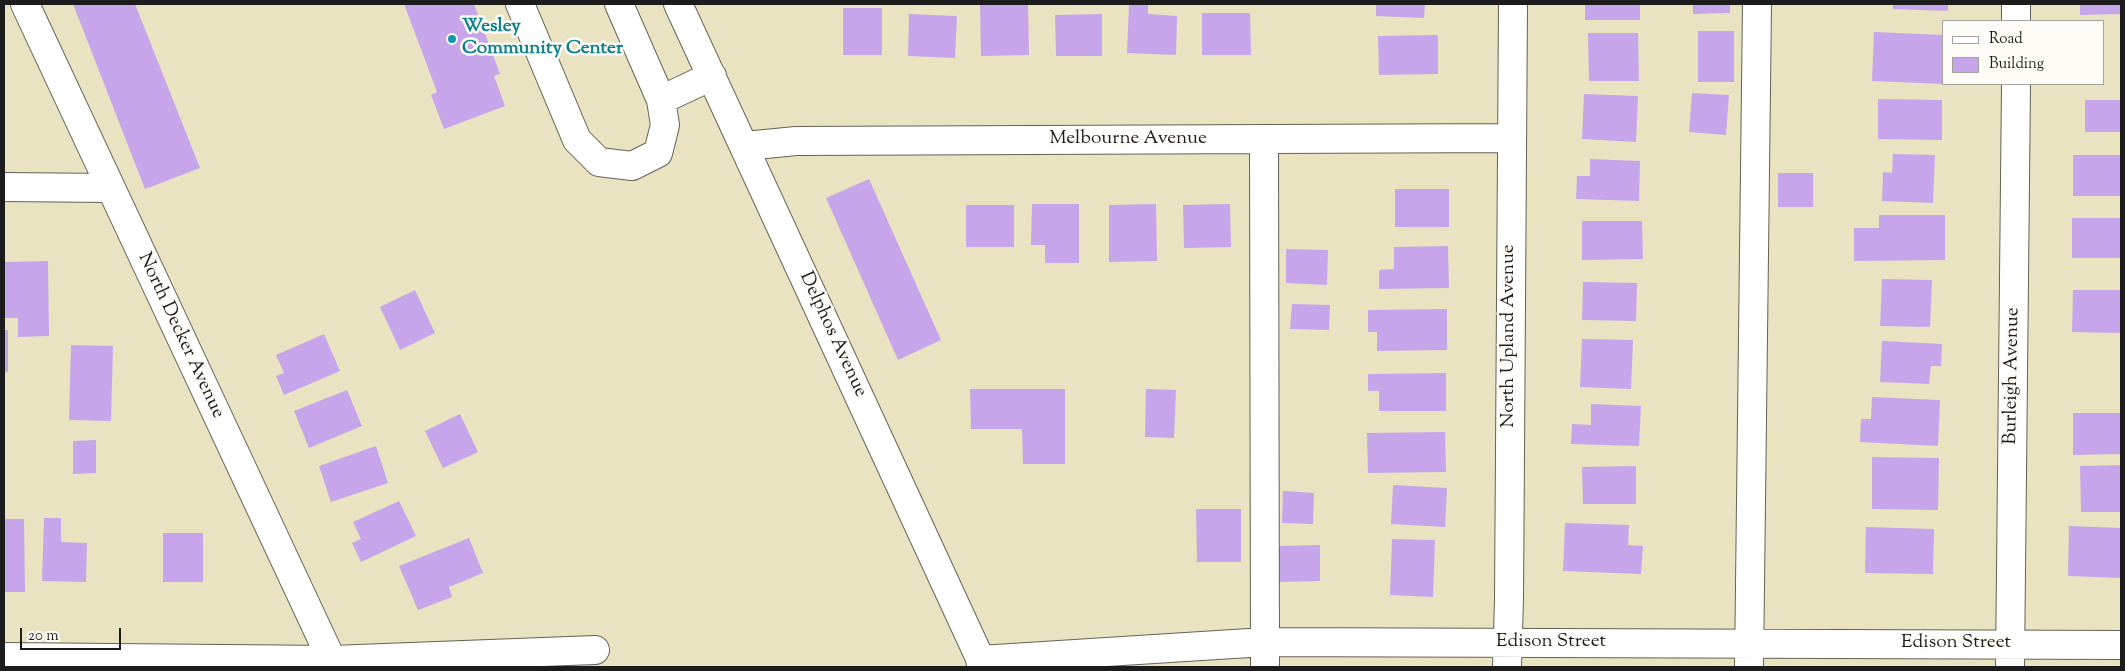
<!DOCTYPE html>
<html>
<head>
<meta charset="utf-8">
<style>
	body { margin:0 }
	#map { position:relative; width:2125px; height:671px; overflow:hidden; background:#eae3c1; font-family:"Sorts Mill Goudy",serif }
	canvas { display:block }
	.frame { position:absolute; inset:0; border:5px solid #1c1c1c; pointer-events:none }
	.legend { position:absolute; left:1942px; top:20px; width:162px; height:65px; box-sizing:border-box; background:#fdfcf7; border:1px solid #a3a29f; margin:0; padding:6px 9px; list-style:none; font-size:15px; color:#1c1c1c }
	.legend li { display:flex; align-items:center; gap:10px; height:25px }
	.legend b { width:25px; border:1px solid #a3a29f }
	.scale { position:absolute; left:20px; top:628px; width:101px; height:22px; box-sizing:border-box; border:2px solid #1c1c1c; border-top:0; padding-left:6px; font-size:15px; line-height:18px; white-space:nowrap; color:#1c1c1c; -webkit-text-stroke:4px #fdfcf7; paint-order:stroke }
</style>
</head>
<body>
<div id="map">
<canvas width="2125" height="671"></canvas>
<div class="frame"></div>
<ul class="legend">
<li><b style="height:6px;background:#fff"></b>Road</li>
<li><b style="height:14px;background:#c6a5ea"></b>Building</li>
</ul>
<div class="scale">20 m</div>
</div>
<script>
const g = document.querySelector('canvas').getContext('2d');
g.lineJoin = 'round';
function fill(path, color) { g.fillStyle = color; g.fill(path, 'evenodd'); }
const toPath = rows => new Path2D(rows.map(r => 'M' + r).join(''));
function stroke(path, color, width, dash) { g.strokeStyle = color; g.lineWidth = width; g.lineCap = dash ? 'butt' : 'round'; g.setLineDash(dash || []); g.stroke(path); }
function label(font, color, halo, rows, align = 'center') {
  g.font = font + ' "Sorts Mill Goudy",serif'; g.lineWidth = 5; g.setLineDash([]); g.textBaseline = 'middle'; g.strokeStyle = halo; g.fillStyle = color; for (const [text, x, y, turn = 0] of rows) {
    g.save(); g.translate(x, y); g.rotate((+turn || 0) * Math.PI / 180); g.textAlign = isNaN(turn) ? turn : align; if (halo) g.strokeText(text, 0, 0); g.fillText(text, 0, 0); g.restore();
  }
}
const building = toPath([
	[73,4,135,4,200,168,145,189],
	[404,4,474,4,500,74,494,76,505,106,444,129,431,95,437,92],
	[980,4,1028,4,1029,55,981,56],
	[1129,4,1148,4,1148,14,1177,16,1176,55,1127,53],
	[1376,4,1425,4,1424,18,1376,16],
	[1585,4,1640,4,1640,20,1585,20],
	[1693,4,1730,4,1730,13,1693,14],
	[1893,4,1948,4,1948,11,1893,9],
	[2080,4,2121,4,2121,14,2080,15],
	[843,8,882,8,882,55,843,55],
	[1202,13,1250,13,1251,55,1202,55],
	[909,14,957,16,955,58,908,56],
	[1102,14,1102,56,1056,56,1055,15],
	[1698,31,1734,31,1734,82,1698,82],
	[1874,32,1944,35,1944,84,1872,81],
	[1588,33,1638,33,1639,81,1589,81],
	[1438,35,1438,74,1379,75,1378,36],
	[1692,93,1729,95,1726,135,1689,132],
	[1584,94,1638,96,1636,142,1582,139],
	[1878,99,1942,100,1942,140,1878,139],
	[2085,100,2120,100,2120,132,2085,132],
	[1893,154,1935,155,1933,203,1882,201,1883,172,1892,173],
	[2073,155,2121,155,2121,196,2073,196],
	[1590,159,1640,161,1639,201,1576,199,1577,176,1590,176],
	[1778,173,1813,173,1813,207,1778,207],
	[869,179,941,340,898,360,826,198],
	[1395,189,1449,189,1449,227,1395,227],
	[1032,204,1079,204,1079,263,1045,263,1045,245,1031,245],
	[1156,204,1157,261,1109,262,1109,205],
	[1230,204,1231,247,1184,248,1183,205],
	[966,205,1014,205,1014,247,966,247],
	[1879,215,1945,215,1945,260,1854,261,1854,228,1879,228],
	[2072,218,2121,218,2121,258,2072,258],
	[1582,221,1642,221,1643,259,1582,260],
	[1448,246,1449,288,1379,289,1379,270,1394,269,1394,247],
	[1286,249,1328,250,1327,285,1286,283],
	[48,261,49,336,18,337,18,318,4,318,4,262],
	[1882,279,1932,280,1930,327,1880,326],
	[1583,282,1637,283,1636,321,1582,320],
	[415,290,435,333,400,350,380,307],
	[2073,290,2121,290,2121,333,2072,332],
	[1292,304,1330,305,1329,330,1290,329],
	[1447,309,1447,350,1377,351,1377,332,1368,332,1368,310],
	[4,330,8,330,8,372,4,372],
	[324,334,340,371,284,395,276,376,284,373,276,355],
	[1582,339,1633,340,1631,389,1580,387],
	[1882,341,1942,344,1941,366,1931,366,1929,384,1880,382],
	[71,345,113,346,111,421,69,420],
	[1446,373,1446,411,1379,411,1379,391,1368,391,1368,374],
	[970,389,1065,389,1065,464,1023,464,1022,429,971,429],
	[1146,389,1176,390,1174,438,1145,437],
	[347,390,362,426,309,448,294,411],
	[1872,397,1940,400,1938,446,1860,442,1861,419,1871,419],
	[1591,404,1641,406,1639,446,1571,444,1572,424,1591,425],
	[2073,413,2121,413,2121,454,2073,455],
	[460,414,478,452,443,468,425,431],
	[1445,432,1446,472,1368,473,1367,433],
	[96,440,96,473,73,474,73,441],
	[376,446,388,483,331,502,319,466],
	[1872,457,1939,458,1938,510,1872,509],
	[2121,465,2121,512,2081,512,2080,466],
	[1636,466,1636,504,1583,504,1582,467],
	[1393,485,1447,488,1445,527,1391,524],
	[1283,491,1314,493,1313,524,1282,523],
	[399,501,416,536,361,562,352,543,361,539,353,522],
	[1196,509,1241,509,1241,562,1197,562],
	[44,518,61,518,61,542,87,543,86,582,42,581],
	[4,519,24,519,25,592,4,592],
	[1565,523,1629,525,1628,545,1643,546,1641,574,1563,571],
	[2069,526,2121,528,2121,578,2068,576],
	[1866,527,1934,529,1933,574,1865,573],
	[163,533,203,533,203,582,163,582],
	[469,538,483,573,449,587,452,597,418,610,399,566],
	[1392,539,1435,540,1433,597,1390,595],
	[1320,545,1320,581,1279,582,1278,546]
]);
const minor = toPath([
	[25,4,335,667],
	[520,4,577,140,599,162,632,166,658,153,665,125,661,100,619,4],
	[678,4,984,667],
	[2016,21,2016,4],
	[661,100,712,76],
	[1264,139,1265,667],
	[745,146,796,141,1511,138],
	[4,187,111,188],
	[4,657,332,660,595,650],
	[980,660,1265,642,2121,645],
	[1507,667,1509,599,1513,4],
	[1749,667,1757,4],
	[2010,667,2016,84]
]);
const markers = [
	[452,39,5,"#0f9aa8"]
];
const cultureNames = [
	["Wesley",462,28],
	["Community Center",462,50]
];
const streetNames = [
	["Melbourne Avenue",1128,140],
	["Delphos Avenue",832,335,65],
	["North Decker Avenue",180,336,65],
	["North Upland Avenue",1510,336,-90],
	["Burleigh Avenue",2013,376,-89],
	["Edison Street",1551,643],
	["Edison Street",1956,644]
];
fill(building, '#c6a5ea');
stroke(minor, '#646256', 30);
stroke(minor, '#fff', 28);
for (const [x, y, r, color] of markers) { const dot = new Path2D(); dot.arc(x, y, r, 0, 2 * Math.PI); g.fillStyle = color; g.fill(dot); stroke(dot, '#fdfcf7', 2); }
label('bold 19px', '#0d838f', '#fdfcf7', cultureNames, 'left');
label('19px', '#1c1c1c', '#fdfcf7', streetNames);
</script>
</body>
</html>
